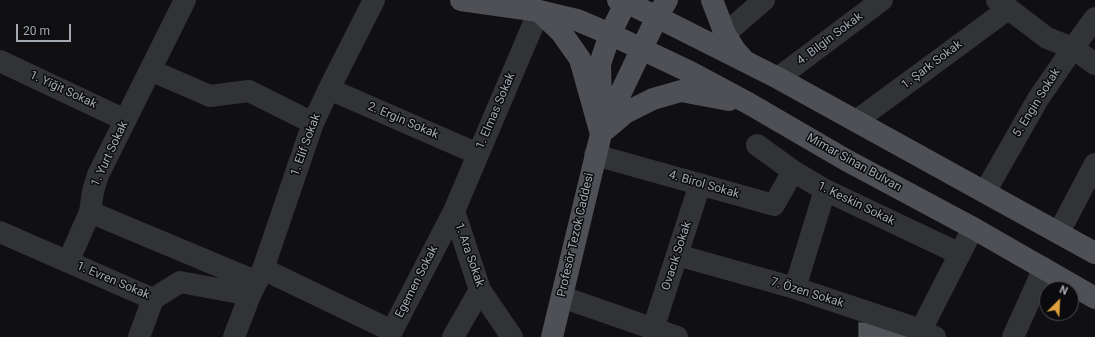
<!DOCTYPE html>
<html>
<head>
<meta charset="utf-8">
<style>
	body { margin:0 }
	#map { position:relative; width:1095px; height:337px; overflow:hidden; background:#101012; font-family:Roboto,sans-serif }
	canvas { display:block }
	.north { position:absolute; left:1039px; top:281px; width:40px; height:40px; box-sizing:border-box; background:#0b0b0d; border:1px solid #484a4f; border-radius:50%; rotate:24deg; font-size:11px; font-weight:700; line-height:16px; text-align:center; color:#a3a8b1 }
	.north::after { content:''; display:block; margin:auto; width:14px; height:18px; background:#df9f3b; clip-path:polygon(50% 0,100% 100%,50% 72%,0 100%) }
	.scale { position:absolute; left:16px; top:24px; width:55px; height:18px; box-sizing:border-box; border:2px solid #a3a8b1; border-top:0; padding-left:5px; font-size:12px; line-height:14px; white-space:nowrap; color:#a3a8b1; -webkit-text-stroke:3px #0b0b0d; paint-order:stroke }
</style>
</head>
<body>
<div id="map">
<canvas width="1095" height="337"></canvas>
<div class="north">N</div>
<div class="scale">20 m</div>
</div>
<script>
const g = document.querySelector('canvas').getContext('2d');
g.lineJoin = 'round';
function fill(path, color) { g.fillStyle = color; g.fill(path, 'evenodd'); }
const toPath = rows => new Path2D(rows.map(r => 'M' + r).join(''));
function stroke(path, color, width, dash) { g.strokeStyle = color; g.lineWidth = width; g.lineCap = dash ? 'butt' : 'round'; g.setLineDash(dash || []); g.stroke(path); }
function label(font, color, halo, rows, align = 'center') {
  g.font = font + ' Roboto,sans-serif'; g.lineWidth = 3; g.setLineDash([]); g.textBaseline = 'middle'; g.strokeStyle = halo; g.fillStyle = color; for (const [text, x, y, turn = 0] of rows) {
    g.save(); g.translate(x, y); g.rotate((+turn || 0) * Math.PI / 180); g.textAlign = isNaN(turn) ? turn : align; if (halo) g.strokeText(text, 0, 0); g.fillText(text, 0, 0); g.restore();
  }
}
const building = toPath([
	[859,323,909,325,909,337,859,337,859,323]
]);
const minor = toPath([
	[185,0,98,175,93,191,90,212,257,282],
	[997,0,1047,38,1073,48,1095,64],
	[725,34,764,0],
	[0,61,125,120],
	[150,70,210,96,249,91,313,123],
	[778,78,882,0],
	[329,89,478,154],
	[856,121,1008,9],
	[757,145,793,171,825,190,960,254],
	[595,155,774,205,793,171],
	[985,192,1038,99,1073,48,1095,18],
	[454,211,480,290,512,337],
	[0,232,153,299,180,282,250,295],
	[1059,232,1095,164],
	[677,255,795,288,921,330,935,337],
	[68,262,90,212],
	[263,269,392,331,454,211,539,11],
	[795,288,825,190],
	[562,297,677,337],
	[653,329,700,184],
	[921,330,973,228],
	[139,337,153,299],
	[234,337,250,295,263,269,313,123,329,89,374,0],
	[453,337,480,290],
	[1013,337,1044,268]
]);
const major = toPath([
	[461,0,539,11,577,20,610,34,690,72,748,103,846,160,973,228,1095,298],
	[618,0,626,2,657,17,778,78,1095,253],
	[712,0,725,34,735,50,743,59],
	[540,12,561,32,580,59,601,134],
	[601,105,600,64,610,34,627,0],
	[606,129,625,113,653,99,681,91,729,100],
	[552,337,601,134,657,17,667,0]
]);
const streetNames = [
	["4. Bilgin Sokak",830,39,-37],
	["1. Şark Sokak",932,65,-37],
	["1. Yiğit Sokak",63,90,25],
	["5. Engin Sokak",1037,103,-58],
	["1. Elmas Sokak",496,111,-67],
	["2. Ergin Sokak",403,121,23],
	["1. Elif Sokak",306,145,-70],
	["1. Yurt Sokak",110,154,-65],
	["Mimar Sinan Bulvarı",854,163,29],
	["4. Birol Sokak",704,185,16],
	["1. Keskin Sokak",856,204,26],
	["Profesör Tezok Caddesi",576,235,-77],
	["1. Ara Sokak",469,255,71],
	["Ovacık Sokak",677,256,-72],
	["1. Evren Sokak",113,281,23],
	["Egemen Sokak",417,282,-63],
	["7. Özen Sokak",807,293,17]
];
fill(building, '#505357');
stroke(building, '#5d6065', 1);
stroke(minor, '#323336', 22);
stroke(major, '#4e5055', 22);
label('12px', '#a3a8b1', '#0b0b0d', streetNames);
</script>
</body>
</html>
